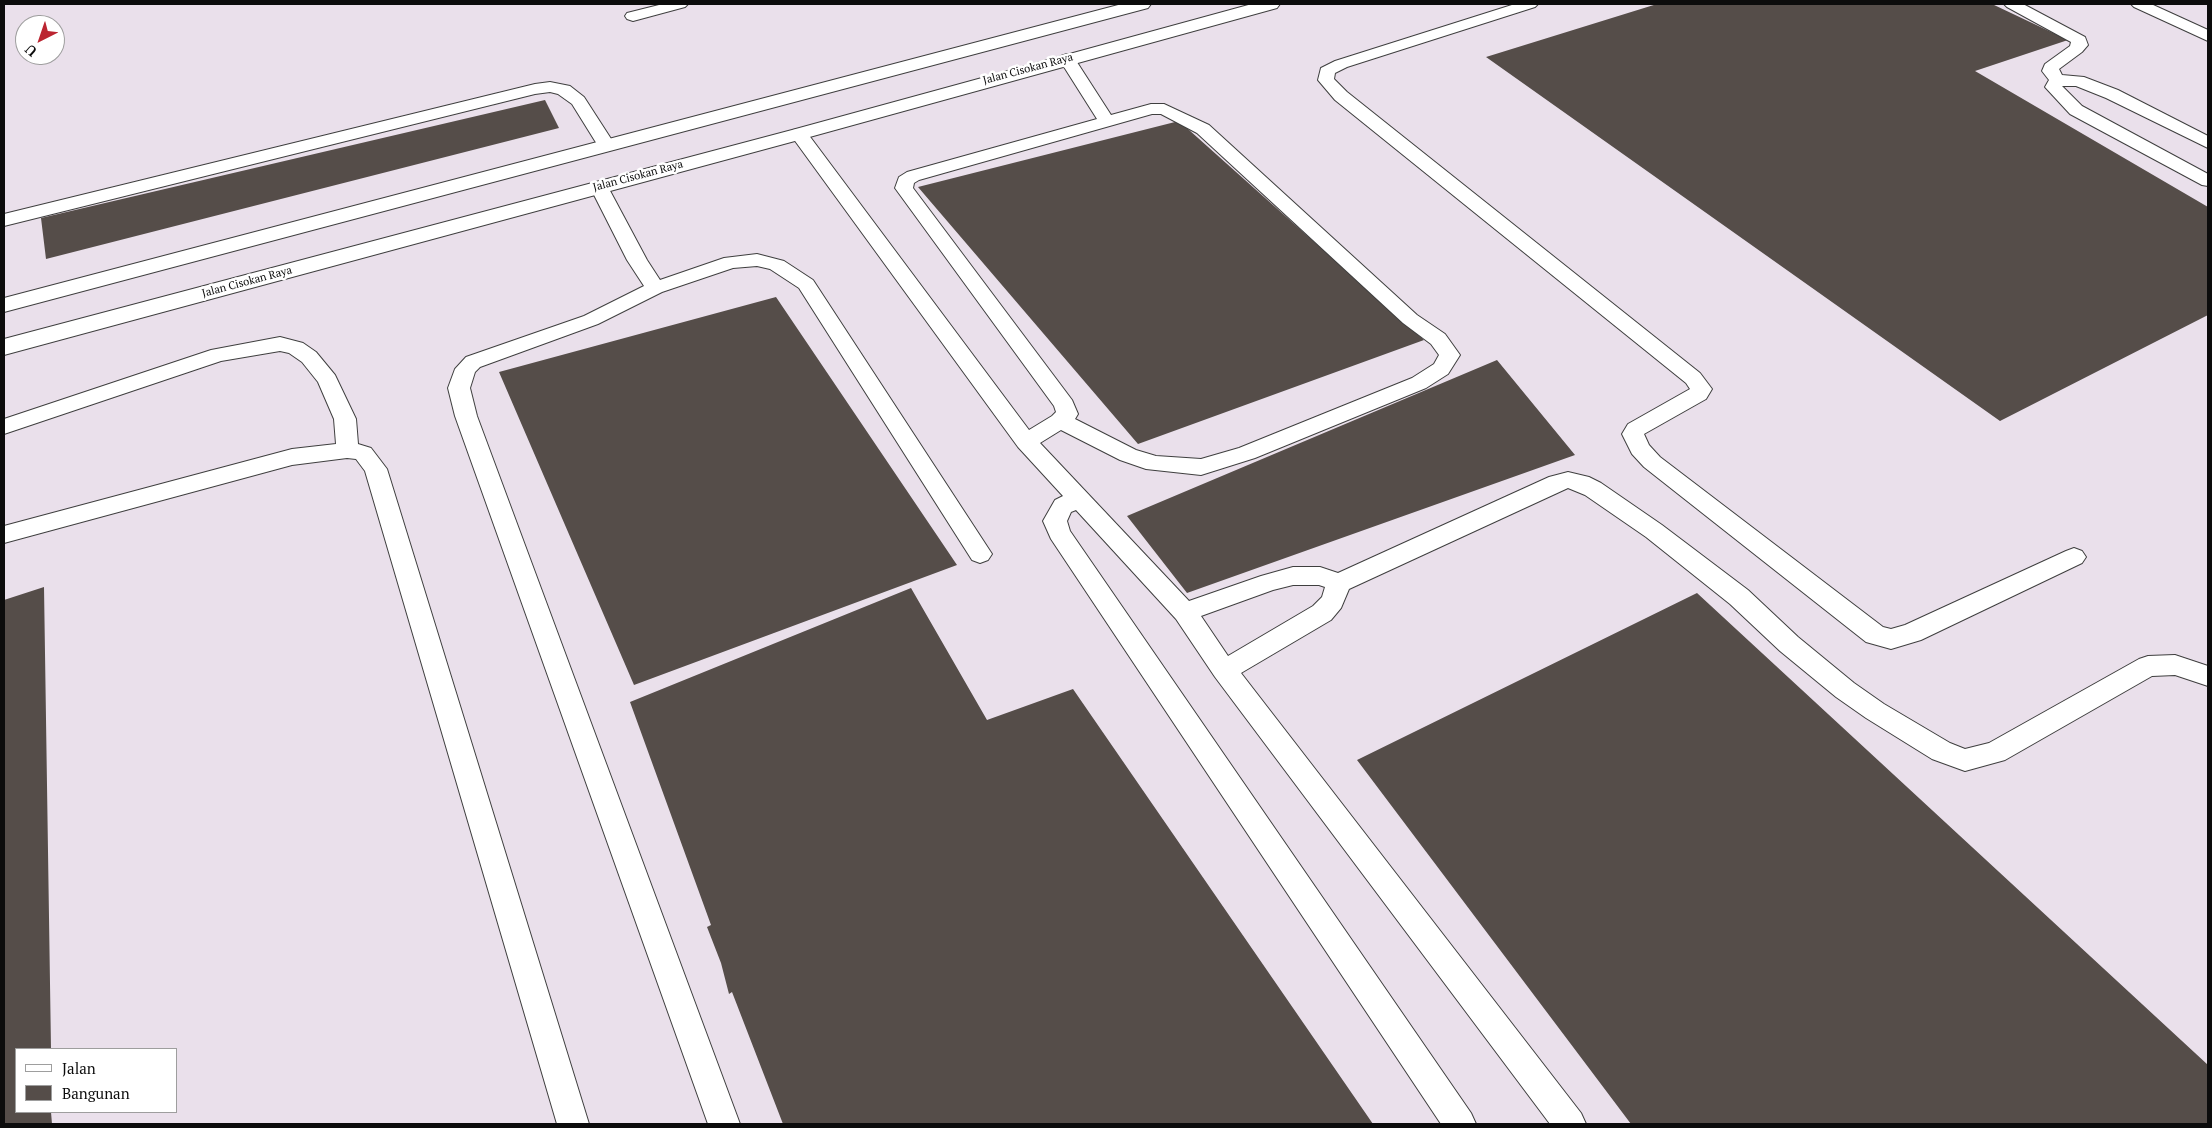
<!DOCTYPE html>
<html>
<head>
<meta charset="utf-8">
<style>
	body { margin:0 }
	#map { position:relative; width:2212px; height:1128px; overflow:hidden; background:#fffbec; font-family:"PT Serif",serif }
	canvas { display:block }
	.frame { position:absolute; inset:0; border:5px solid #0c0c0c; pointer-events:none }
	.legend { position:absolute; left:15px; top:1048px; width:162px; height:65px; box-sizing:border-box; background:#fff; border:1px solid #9e9e9e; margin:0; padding:6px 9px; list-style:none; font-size:15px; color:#0c0c0c }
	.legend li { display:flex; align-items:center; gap:10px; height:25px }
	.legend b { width:25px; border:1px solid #9e9e9e }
	.north { position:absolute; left:15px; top:15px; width:50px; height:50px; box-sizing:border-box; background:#fff; border:1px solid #9e9e9e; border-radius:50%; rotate:221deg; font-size:14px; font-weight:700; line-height:20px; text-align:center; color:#0c0c0c }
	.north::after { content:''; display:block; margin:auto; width:18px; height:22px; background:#bb2531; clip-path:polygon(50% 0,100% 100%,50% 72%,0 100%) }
</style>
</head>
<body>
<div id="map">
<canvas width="2212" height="1128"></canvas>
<div class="frame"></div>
<ul class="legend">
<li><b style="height:6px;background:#fff"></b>Jalan</li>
<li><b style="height:14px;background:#554d49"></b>Bangunan</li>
</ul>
<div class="north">U</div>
</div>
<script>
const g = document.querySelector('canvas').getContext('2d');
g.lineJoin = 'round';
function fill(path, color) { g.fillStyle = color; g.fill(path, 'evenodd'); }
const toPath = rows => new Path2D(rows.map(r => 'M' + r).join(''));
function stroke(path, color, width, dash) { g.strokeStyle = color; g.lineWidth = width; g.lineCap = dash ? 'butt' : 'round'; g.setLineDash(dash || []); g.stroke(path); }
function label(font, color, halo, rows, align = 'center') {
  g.font = font + ' "PT Serif",serif'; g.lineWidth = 5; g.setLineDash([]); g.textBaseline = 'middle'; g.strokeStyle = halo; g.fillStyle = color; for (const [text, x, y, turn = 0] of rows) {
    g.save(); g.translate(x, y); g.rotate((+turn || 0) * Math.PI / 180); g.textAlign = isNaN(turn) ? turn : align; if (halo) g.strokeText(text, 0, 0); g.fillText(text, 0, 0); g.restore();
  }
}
const industrial = toPath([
	[4,4,2208,4,2208,1124,4,1124],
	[25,25,55,25,55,55,25,55],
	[16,1049,176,1049,176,1112,16,1112]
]);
const building = toPath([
	[1657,4,1992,4,2068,40,1975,71,2208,207,2208,315,2000,421,1486,57],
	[545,100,559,128,46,259,41,218],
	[1179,121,1424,340,1138,444,918,187],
	[776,297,957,565,634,685,499,372],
	[1497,360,1575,455,1187,593,1127,516],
	[44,587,51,1049,16,1049,16,1112,51,1112,52,1124,4,1124,4,600],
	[911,588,987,720,1073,689,1373,1124,783,1124,732,992,729,994,721,963,707,927,711,925,630,702],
	[1697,593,2208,1065,2208,1124,1631,1124,1357,760]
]);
const service = toPath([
	[663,4,688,4,685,7,633,21,627,19,625,16,627,13,663,4],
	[1515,4,1538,4,1535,7,1347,67,1335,73,1334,79,1347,92,1700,373,1712,389,1706,399,1644,434,1649,445,1660,457,1883,627,1891,629,1905,625,2066,551,2074,548,2082,551,2086,557,2082,563,1921,640,1891,649,1866,642,1644,467,1632,454,1622,434,1628,424,1690,389,1686,383,1335,100,1318,80,1321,68,1335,61,1515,4],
	[2004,4,2023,4,2085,37,2088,45,2082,52,2059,69,2062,75,2084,77,2118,90,2208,136,2208,148,2106,98,2076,86,2062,86,2082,106,2208,174,2208,186,2202,185,2070,114,2045,87,2049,80,2042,71,2045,64,2070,46,2071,42,2007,7,2004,4],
	[2131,4,2151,4,2208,30,2208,41,2134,7,2131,4],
	[1067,54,1073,56,1111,115,1151,104,1164,104,1209,125,1417,315,1445,334,1460,355,1448,374,1426,388,1255,458,1201,475,1146,469,1120,460,1061,430,1040,443,1189,601,1261,576,1293,567,1320,567,1338,573,1549,477,1568,472,1589,477,1601,483,1662,525,1748,590,1798,637,1854,683,1884,704,1950,743,1965,749,1989,743,2139,659,2148,656,2175,655,2208,666,2208,686,2175,675,2152,676,2005,760,1965,771,1932,759,1866,718,1836,697,1780,651,1730,604,1646,537,1585,495,1568,488,1349,589,1341,608,1331,620,1241,673,1581,1113,1586,1124,1550,1124,1215,677,1176,619,1076,510,1071,512,1067,521,1070,531,1471,1113,1476,1124,1441,1124,1051,539,1043,521,1055,500,1063,496,1018,447,790,134,793,130,799,129,805,130,1029,430,1052,416,1056,412,1054,406,895,188,899,177,907,172,1097,119,1059,59,1061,56,1067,54],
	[1152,114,1161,114,1197,133,1403,323,1431,344,1439,355,1434,364,1412,378,1239,448,1201,459,1156,456,1136,450,1075,419,1078,414,1072,400,913,188,914,183,919,180,1152,114],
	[1293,585,1319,585,1325,587,1322,597,1313,606,1228,656,1201,616,1273,590,1293,585],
	[550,82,570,86,584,97,615,145,612,149,600,149,572,104,558,94,550,92,535,94,4,226,4,214,535,84,550,82],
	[599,182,605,183,608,187,647,260,660,280,724,258,757,254,784,261,813,280,992,554,988,560,980,563,972,560,799,288,770,269,757,266,733,268,662,292,598,324,480,367,475,372,470,388,477,416,740,1124,708,1124,455,416,448,388,455,369,466,357,584,316,644,286,627,260,590,187,593,183,599,182],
	[280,337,303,343,316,352,335,375,356,419,358,444,371,448,387,469,589,1124,557,1124,365,471,356,459,347,458,292,465,4,543,4,526,292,449,336,444,334,419,318,382,302,362,289,353,280,351,221,361,4,434,4,419,211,350,280,337]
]);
const minor = toPath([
	[1122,4,1151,4,1148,8,4,312,4,298,1122,4],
	[1252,4,1280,4,1277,8,806,138,4,355,4,339,792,130,1252,4]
]);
const farStreetnames = [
	["Jalan Cisokan Raya",1028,69,-15],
	["Jalan Cisokan Raya",638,176,-15],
	["Jalan Cisokan Raya",247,282,-15]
];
fill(industrial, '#eae0eb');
fill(building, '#554d49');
stroke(service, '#3f3f3f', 2);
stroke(minor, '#3f3f3f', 2);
fill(service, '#fff');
fill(minor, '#fff');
label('11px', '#0c0c0c', '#fff', farStreetnames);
</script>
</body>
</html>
